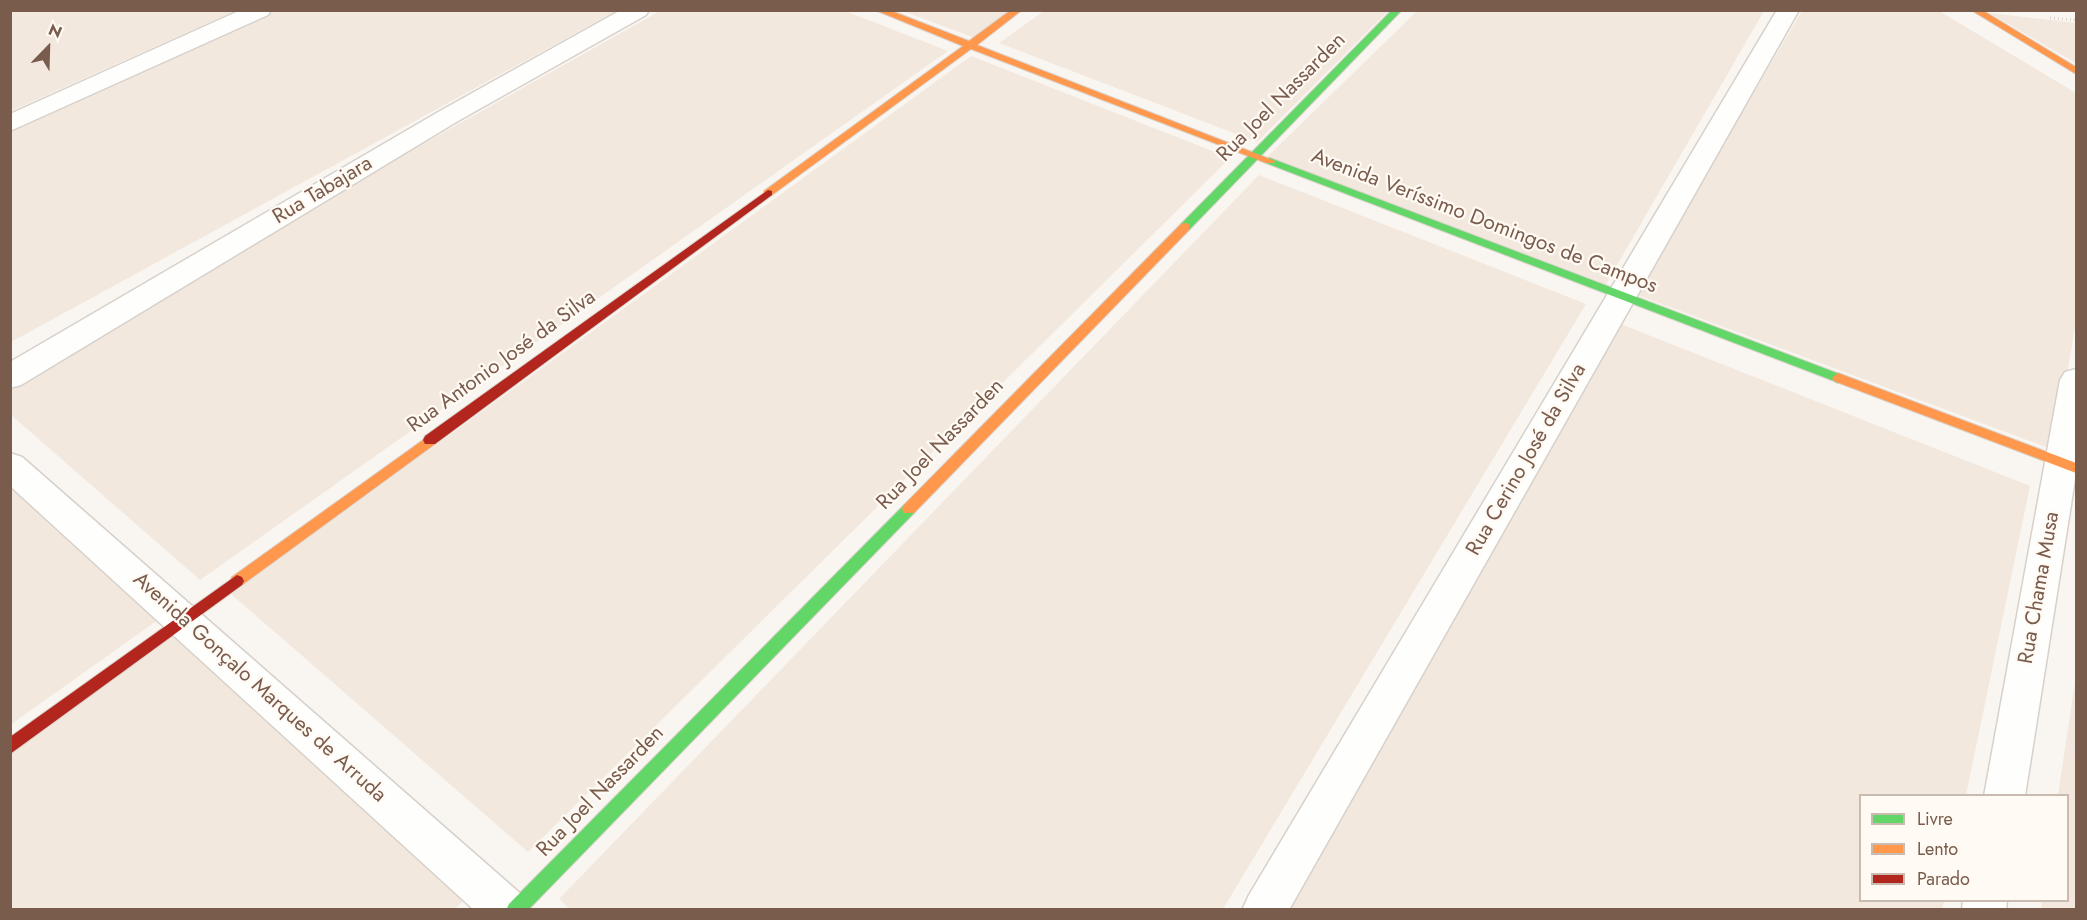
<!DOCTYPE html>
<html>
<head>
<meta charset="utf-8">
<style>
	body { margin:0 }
	#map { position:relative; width:2087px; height:920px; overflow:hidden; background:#f9f5f0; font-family:Jost,sans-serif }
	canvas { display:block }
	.frame { position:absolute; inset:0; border:12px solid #7a5c4d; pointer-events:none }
	.legend { position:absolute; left:1859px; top:794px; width:210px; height:108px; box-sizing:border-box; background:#fffaf3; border:2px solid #cabbb1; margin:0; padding:8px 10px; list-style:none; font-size:18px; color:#7a5c4d }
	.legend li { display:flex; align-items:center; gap:12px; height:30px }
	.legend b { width:30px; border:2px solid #cabbb1 }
	.north { position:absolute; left:18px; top:18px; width:60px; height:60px; -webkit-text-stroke:4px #fffaf3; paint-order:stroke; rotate:23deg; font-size:16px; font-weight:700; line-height:24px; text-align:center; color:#7a5c4d }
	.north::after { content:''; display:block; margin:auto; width:21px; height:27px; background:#7a5c4d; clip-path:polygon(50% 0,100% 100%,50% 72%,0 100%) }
</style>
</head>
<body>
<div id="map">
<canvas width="2087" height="920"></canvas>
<div class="frame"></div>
<ul class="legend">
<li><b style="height:8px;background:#63d668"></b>Livre</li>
<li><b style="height:8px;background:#ff974d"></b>Lento</li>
<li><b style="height:8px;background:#b3261e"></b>Parado</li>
</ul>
<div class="north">N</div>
</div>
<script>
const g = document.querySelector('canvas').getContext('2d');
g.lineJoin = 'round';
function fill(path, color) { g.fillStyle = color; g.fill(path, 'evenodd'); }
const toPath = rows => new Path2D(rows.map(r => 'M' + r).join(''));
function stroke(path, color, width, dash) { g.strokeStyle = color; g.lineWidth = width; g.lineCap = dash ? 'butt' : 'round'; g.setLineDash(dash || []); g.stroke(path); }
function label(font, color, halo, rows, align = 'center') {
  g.font = font + ' Jost,sans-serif'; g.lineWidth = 4.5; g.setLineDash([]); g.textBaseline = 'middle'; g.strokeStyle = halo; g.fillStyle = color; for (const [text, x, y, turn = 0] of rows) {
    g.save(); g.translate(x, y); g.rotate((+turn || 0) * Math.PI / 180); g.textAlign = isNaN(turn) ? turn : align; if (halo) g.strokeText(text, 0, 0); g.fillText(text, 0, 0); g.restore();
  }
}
const residential = toPath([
	[11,10,235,10,235,11,11,111],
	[272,11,616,11,11,342,10,130],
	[660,11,845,11,948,51,200,580,11,415,11,375],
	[903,11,1014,11,975,38],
	[1044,11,1388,11,1257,142,999,43],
	[1417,11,1764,11,1606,284,1267,157],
	[1802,11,1939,11,2076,93,2076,322,2054,450,1635,294],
	[1989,13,2076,23,2076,63],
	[971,56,1230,158,528,852,231,594],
	[1259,175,1586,304,1223,909,571,910,559,899],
	[1608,319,2030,486,1966,795,1860,796,1860,900,1944,901,1942,909,1268,910],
	[10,473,165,615,10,725],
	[177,623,472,892,454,910,11,909,10,742],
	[2076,676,2076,909,2041,909,2042,901,2068,900,2068,796,2058,795]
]);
const path = toPath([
	[2050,18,2076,20]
]);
const street = toPath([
	[241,10,271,10,268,15,10,131,10,114,241,10],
	[621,10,649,10,646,15,458,121,21,385,10,388,10,362,440,111,621,10],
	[1777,10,1799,10,1289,910,1242,910,1249,895,1777,10],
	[2076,369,2076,473,2025,796,1984,796,2060,380,2065,372,2076,369],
	[10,453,22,457,522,895,529,910,474,910,10,486,10,453],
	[1963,900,2007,900,2006,910,1962,910,1963,900]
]);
const fast = toPath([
	[1392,10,1402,10,1189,230,1181,230,1181,224,1392,10],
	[1270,158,1842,375,1844,378,1838,383,1834,381,1266,163,1266,159,1270,158],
	[909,503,914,505,916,509,914,513,528,910,506,910,509,904,904,505,909,503]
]);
const slow = toPath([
	[875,10,889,10,969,41,1011,10,1022,10,977,45,1275,161,1274,163,1266,163,971,49,772,195,764,195,764,191,963,46,875,10],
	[1971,10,1982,10,2076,67,2076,74,1971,10],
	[1185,223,1189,224,1189,230,914,513,904,513,902,509,904,505,1181,224,1185,223],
	[1838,373,2076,463,2076,473,1834,381,1832,378,1838,373],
	[430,435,437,440,435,444,242,585,237,587,232,585,230,581,232,577,430,435]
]);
const jam = toPath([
	[768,190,772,191,772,195,435,444,425,444,423,440,425,436,768,190],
	[237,575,242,577,244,581,242,585,10,754,10,737,237,575]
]);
const streetNames = [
	["Rua Joel Nassarden",1282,98,-45],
	["Rua Tabajara",323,191,-31],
	["Avenida Veríssimo Domingos de Campos",1484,222,21],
	["Rua Antonio José da Silva",502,362,-36],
	["Rua Joel Nassarden",941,445,-46],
	["Rua Cerino José da Silva",1527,460,-60],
	["Rua Chama Musa",2040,588,-80],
	["Avenida Gonçalo Marques de Arruda",259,688,42],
	["Rua Joel Nassarden",601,792,-46]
];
fill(residential, '#f2e8de');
stroke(street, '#d7d1cb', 3);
stroke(fast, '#d9d2cb', 2);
stroke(slow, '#d9d2cb', 2);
stroke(jam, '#d9d2cb', 2);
stroke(path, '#dcd5d0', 3, [1, 3]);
fill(street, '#fefefd');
fill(fast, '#63d668');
fill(slow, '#ff974d');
fill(jam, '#b3261e');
label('21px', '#7a5c4d', '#fffaf3', streetNames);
</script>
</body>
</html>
